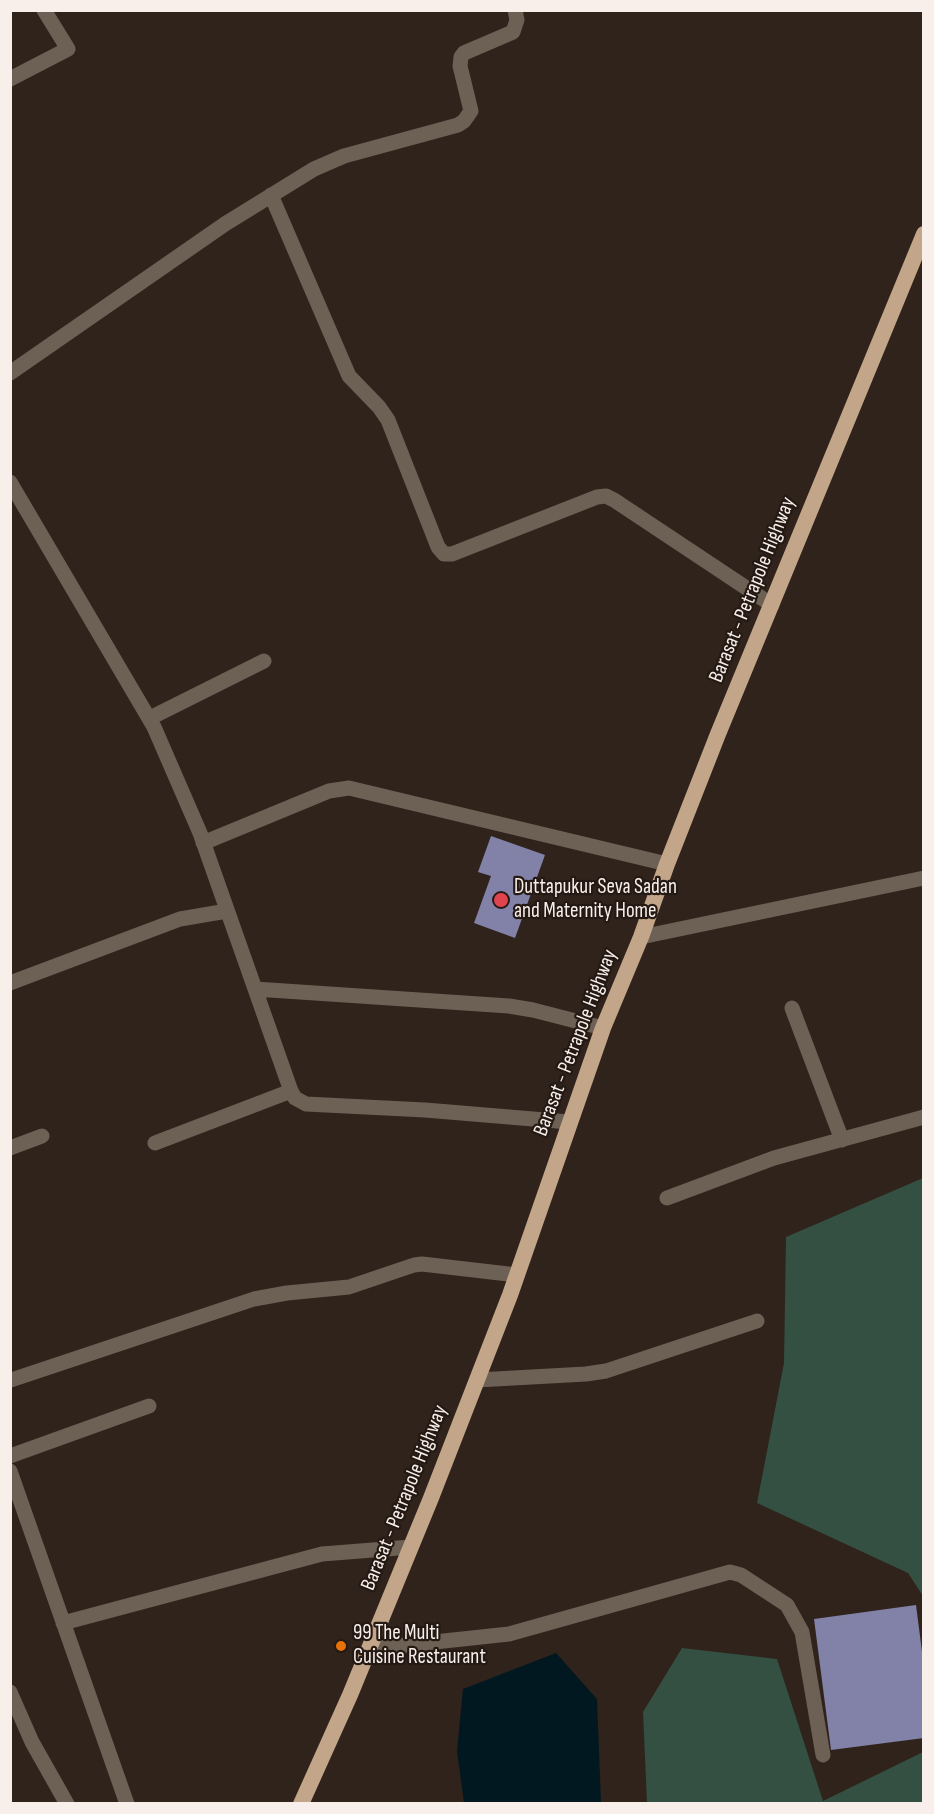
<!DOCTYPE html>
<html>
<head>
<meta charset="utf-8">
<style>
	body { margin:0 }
	#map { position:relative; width:934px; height:1814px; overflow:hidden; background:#2f231c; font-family:"Sofia Sans Condensed",sans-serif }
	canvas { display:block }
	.frame { position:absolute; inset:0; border:12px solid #f8efeb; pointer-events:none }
</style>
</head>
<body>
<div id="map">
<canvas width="934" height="1814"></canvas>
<div class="frame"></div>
</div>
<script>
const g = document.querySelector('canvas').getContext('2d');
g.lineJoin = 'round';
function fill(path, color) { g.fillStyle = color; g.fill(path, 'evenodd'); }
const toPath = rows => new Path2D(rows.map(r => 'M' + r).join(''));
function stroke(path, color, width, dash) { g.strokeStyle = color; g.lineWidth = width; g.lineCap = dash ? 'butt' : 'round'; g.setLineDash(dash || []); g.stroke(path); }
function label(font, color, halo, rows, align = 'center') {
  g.font = font + ' "Sofia Sans Condensed",sans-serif'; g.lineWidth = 4.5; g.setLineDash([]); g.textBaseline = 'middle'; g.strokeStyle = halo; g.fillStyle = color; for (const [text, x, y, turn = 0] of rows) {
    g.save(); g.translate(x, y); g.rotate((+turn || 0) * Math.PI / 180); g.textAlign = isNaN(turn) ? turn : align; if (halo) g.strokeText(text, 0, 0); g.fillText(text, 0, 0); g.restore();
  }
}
const green = toPath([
	[923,1178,923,1596,908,1573,757,1503,784,1363,786,1237],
	[682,1648,777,1659,823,1801,923,1752,923,1803,647,1803,643,1712]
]);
const water = toPath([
	[556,1653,597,1699,601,1803,464,1803,457,1751,463,1689]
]);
const building = toPath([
	[491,836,545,855,515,938,474,923,491,876,478,872],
	[916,1605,924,1667,924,1738,831,1750,814,1619]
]);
const service = toPath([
	[369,1649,509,1634,730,1572,741,1575,787,1605,802,1632,823,1755]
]);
const minor = toPath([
	[10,79,68,49,44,10],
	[271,195,349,376,379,407,388,420,438,547,444,554,452,554,597,497,606,496,614,500,772,605],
	[10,373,225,224,314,169,344,156,458,125,464,121,471,111,460,66,461,57,464,53,513,32,517,20,515,10],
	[10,482,154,727,200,833,291,1091,295,1098,306,1104,425,1110,569,1122],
	[150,718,264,661],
	[203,843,329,791,349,788,667,864],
	[10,983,180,919,227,911],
	[255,989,509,1006,533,1010,603,1028],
	[792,1008,842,1140],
	[155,1143,291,1091],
	[10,1148,42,1136],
	[667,1198,774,1158,924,1117],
	[11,1380,254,1299,287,1293,349,1287,414,1265,422,1264,517,1275],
	[477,1380,586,1374,606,1371,757,1321],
	[10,1456,149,1406],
	[10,1471,127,1804],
	[63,1623,322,1554,411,1547],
	[10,1692,32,1742,67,1804]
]);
const tertiary = toPath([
	[641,937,924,878]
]);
const trunk = toPath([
	[301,1804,350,1695,431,1498,510,1295,603,1028,641,937,667,864,718,734,924,234]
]);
const markers = [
	[501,900,8,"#e0444e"],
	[341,1646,6,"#e8710a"]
];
const streetNames = [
	["Barasat - Petrapole Highway",753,590,-68],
	["Barasat - Petrapole Highway",576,1043,-69],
	["Barasat - Petrapole Highway",405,1498,-68]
];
const poiNames = [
	["Duttapukur Seva Sadan",514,888],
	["and Maternity Home",514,912],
	["99 The Multi",353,1634],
	["Cuisine Restaurant",353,1658]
];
fill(green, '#335042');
fill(water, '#011820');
fill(building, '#8281a7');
stroke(service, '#6d6054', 15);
stroke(minor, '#6d6054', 15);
stroke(tertiary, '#6d6054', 15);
stroke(trunk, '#c3a689', 16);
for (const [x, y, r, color] of markers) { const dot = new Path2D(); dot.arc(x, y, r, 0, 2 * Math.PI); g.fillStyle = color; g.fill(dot); stroke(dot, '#251913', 2); }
label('21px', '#f8efeb', '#251913', streetNames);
label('21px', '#f8efeb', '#251913', poiNames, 'left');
</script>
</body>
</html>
